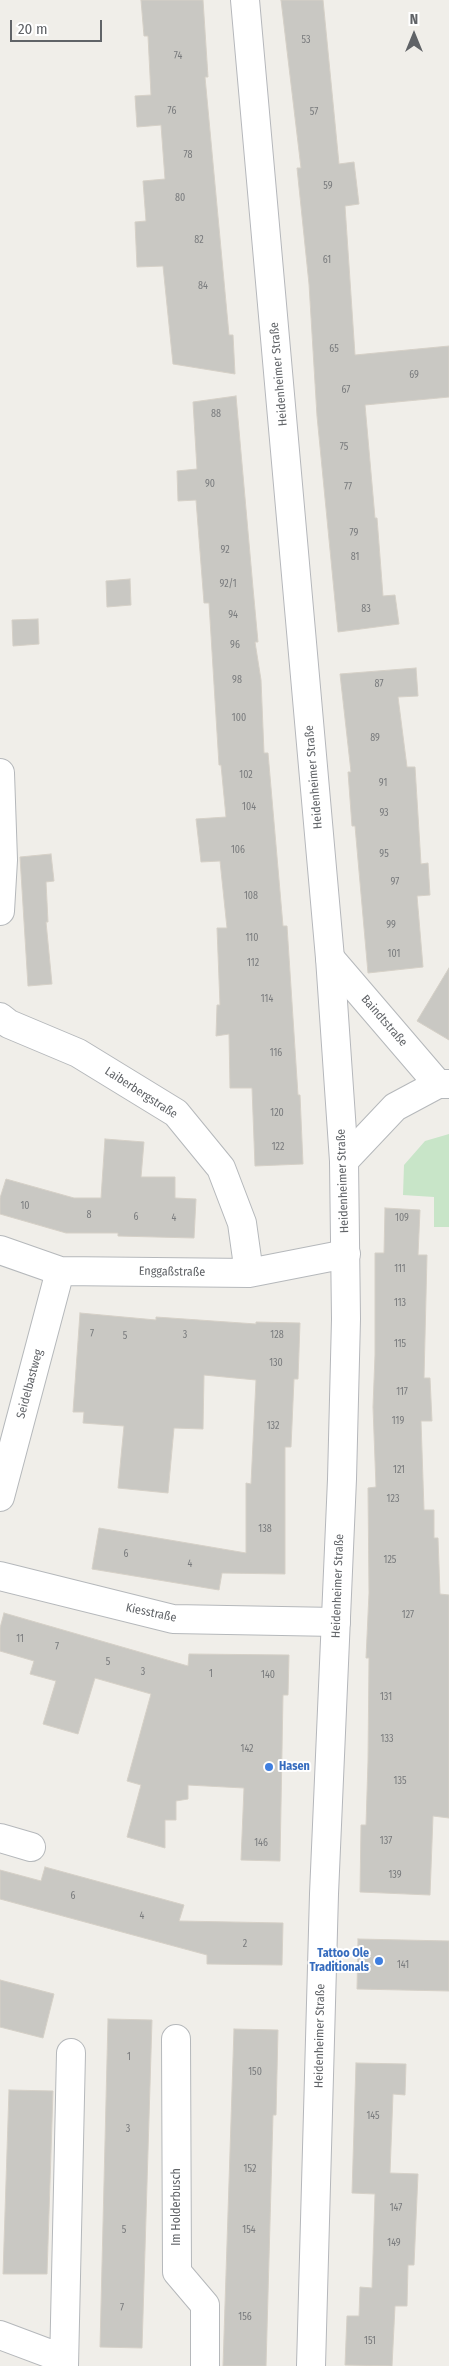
<!DOCTYPE html>
<html>
<head>
<meta charset="utf-8">
<style>
	body { margin:0 }
	#map { position:relative; width:449px; height:2366px; overflow:hidden; background:#f0eee9; font-family:"Fira Sans Condensed",sans-serif }
	canvas { display:block }
	.north { position:absolute; left:389px; top:10px; width:50px; height:50px; -webkit-text-stroke:4px #fff; paint-order:stroke; rotate:0deg; font-size:14px; font-weight:700; line-height:20px; text-align:center; color:#606367 }
	.north::after { content:''; display:block; margin:auto; width:18px; height:22px; background:#606367; clip-path:polygon(50% 0,100% 100%,50% 72%,0 100%) }
	.scale { position:absolute; left:10px; top:20px; width:92px; height:22px; box-sizing:border-box; border:2px solid #606367; border-top:0; padding-left:6px; font-size:15px; line-height:18px; white-space:nowrap; color:#606367; -webkit-text-stroke:4px #fff; paint-order:stroke }
</style>
</head>
<body>
<div id="map">
<canvas width="449" height="2366"></canvas>
<div class="north">N</div>
<div class="scale">20 m</div>
</div>
<script>
const g = document.querySelector('canvas').getContext('2d');
g.lineJoin = 'round';
function fill(path, color) { g.fillStyle = color; g.fill(path, 'evenodd'); }
const toPath = rows => new Path2D(rows.map(r => 'M' + r).join(''));
function stroke(path, color, width, dash) { g.strokeStyle = color; g.lineWidth = width; g.lineCap = dash ? 'butt' : 'round'; g.setLineDash(dash || []); g.stroke(path); }
function label(font, color, halo, rows, align = 'center') {
  g.font = font + ' "Fira Sans Condensed",sans-serif'; g.lineWidth = 4; g.setLineDash([]); g.textBaseline = 'middle'; g.strokeStyle = halo; g.fillStyle = color; for (const [text, x, y, turn = 0] of rows) {
    g.save(); g.translate(x, y); g.rotate((+turn || 0) * Math.PI / 180); g.textAlign = isNaN(turn) ? turn : align; if (halo) g.strokeText(text, 0, 0); g.fillText(text, 0, 0); g.restore();
  }
}
const green = toPath([
	[449,1134,449,1227,434,1227,434,1197,403,1195,404,1165,425,1141]
]);
const building = toPath([
	[141,0,203,0,208,77,205,77,229,335,233,335,235,374,173,364,163,266,137,267,135,222,146,221,143,181,165,179,161,125,137,127,135,96,151,95,148,36,144,36,141,0],
	[281,0,323,0,339,164,354,162,359,204,345,206,355,355,449,346,449,397,365,405,375,518,377,518,383,596,395,595,399,624,338,632,317,416,309,284,297,168,301,168,281,0],
	[236,396,253,588,258,642,255,642,261,680,264,753,268,753,283,926,287,926,298,1095,300,1095,303,1164,255,1166,252,1088,230,1088,229,1034,216,1036,217,1005,220,1005,217,928,227,928,220,861,201,862,196,819,226,817,221,765,219,765,209,603,204,603,196,500,178,501,177,471,197,469,193,402,236,396],
	[130,579,131,605,107,607,106,581,130,579],
	[38,619,39,644,13,646,12,620,38,619],
	[416,668,418,696,398,697,407,767,415,767,421,864,428,863,430,895,417,896,423,967,368,973,355,826,352,826,348,772,351,772,340,674,416,668],
	[51,854,54,881,46,882,48,922,46,922,52,984,28,986,20,857,51,854],
	[449,968,449,1040,417,1021,449,968],
	[105,1139,144,1142,141,1177,175,1177,175,1198,196,1199,194,1238,118,1236,118,1233,66,1233,0,1214,0,1198,6,1179,74,1198,101,1198,105,1139],
	[385,1208,420,1210,418,1255,427,1255,424,1378,430,1378,432,1421,421,1421,424,1510,434,1510,434,1538,438,1538,440,1594,449,1595,449,1818,433,1816,430,1895,360,1892,361,1825,366,1825,368,1761,369,1658,366,1658,369,1593,368,1488,376,1487,373,1407,375,1355,375,1253,384,1253,385,1208],
	[80,1313,156,1320,156,1317,256,1324,256,1322,300,1323,298,1379,294,1379,291,1447,285,1447,285,1574,222,1573,219,1590,92,1569,99,1528,246,1553,246,1483,251,1484,256,1380,204,1375,203,1429,174,1428,168,1493,118,1488,124,1426,83,1423,84,1412,73,1412,80,1313],
	[4,1613,188,1666,189,1654,289,1655,288,1695,283,1695,280,1861,241,1860,244,1788,188,1785,188,1799,176,1801,176,1820,165,1820,165,1848,127,1837,141,1785,127,1781,151,1694,95,1678,78,1734,43,1724,56,1681,30,1674,34,1661,0,1651,0,1628,4,1613],
	[45,1867,184,1905,179,1921,283,1923,282,1965,207,1964,207,1955,0,1899,0,1870,41,1881,45,1867],
	[358,1939,449,1941,449,1991,357,1989,358,1939],
	[0,1980,54,1994,43,2038,0,2027,0,1980],
	[108,2019,152,2020,142,2348,100,2347,108,2019],
	[234,2029,278,2030,276,2115,273,2115,266,2366,223,2366,234,2029],
	[356,2063,406,2064,405,2095,393,2094,390,2173,418,2174,414,2265,408,2265,407,2306,395,2306,392,2366,345,2365,347,2316,359,2316,360,2287,372,2288,375,2194,352,2193,356,2063],
	[9,2090,53,2091,47,2274,3,2274,9,2090]
]);
const street = toPath([
	[0,773,3,860,0,911],
	[330,958,438,1084],
	[0,1017,9,1024,78,1053,176,1113,221,1168,242,1223,249,1273],
	[344,1161,395,1107,438,1084,449,1084],
	[0,1250,60,1271,249,1273,346,1254],
	[0,1497,60,1271],
	[0,1576,173,1619,336,1622],
	[0,1838,31,1847],
	[176,2039,177,2272,205,2305,205,2366],
	[0,2335,64,2359],
	[64,2366,71,2053]
]);
const secondary = toPath([
	[245,0,330,958,344,1161,346,1319,342,1479,324,1894,311,2366]
]);
const markers = [
	[269,1767,5,"#3f7fe0"],
	[379,1961,5,"#3f7fe0"]
];
const numberNames = [
	["53",306,40],
	["74",178,56],
	["76",172,111],
	["57",314,112],
	["78",188,155],
	["59",328,186],
	["80",180,198],
	["82",199,240],
	["61",327,260],
	["84",203,286],
	["65",334,349],
	["69",414,375],
	["67",346,390],
	["88",216,414],
	["75",344,447],
	["90",210,484],
	["77",348,487],
	["79",354,533],
	["92",225,550],
	["81",355,557],
	["92/1",228,584],
	["83",366,609],
	["94",233,615],
	["96",235,645],
	["98",237,680],
	["87",379,684],
	["100",239,718],
	["89",375,738],
	["102",246,775],
	["91",383,783],
	["104",249,807],
	["93",384,813],
	["106",238,850],
	["95",384,854],
	["97",395,882],
	["108",251,896],
	["99",391,925],
	["110",252,938],
	["101",394,954],
	["112",253,963],
	["114",267,999],
	["116",276,1053],
	["120",277,1113],
	["122",278,1147],
	["10",25,1206],
	["8",89,1215],
	["6",136,1217],
	["4",174,1218],
	["109",402,1218],
	["111",400,1269],
	["113",400,1303],
	["7",92,1334],
	["3",185,1335],
	["128",277,1335],
	["5",125,1336],
	["115",400,1344],
	["130",276,1363],
	["117",402,1392],
	["119",398,1421],
	["132",273,1426],
	["121",399,1470],
	["123",393,1499],
	["138",265,1529],
	["6",126,1554],
	["125",390,1560],
	["4",190,1564],
	["127",408,1615],
	["11",20,1639],
	["7",57,1647],
	["5",108,1662],
	["3",143,1672],
	["1",211,1674],
	["140",268,1675],
	["131",386,1697],
	["133",387,1739],
	["142",247,1749],
	["135",400,1781],
	["137",386,1841],
	["146",261,1843],
	["139",395,1875],
	["6",73,1896],
	["4",142,1916],
	["2",245,1944],
	["141",403,1965],
	["1",129,2057],
	["150",255,2072],
	["145",373,2116],
	["3",128,2129],
	["152",250,2169],
	["147",396,2208],
	["5",124,2230],
	["154",249,2230],
	["149",394,2243],
	["7",122,2308],
	["156",245,2317],
	["151",370,2341]
];
const streetNames = [
	["Heidenheimer Straße",279,374,-95],
	["Heidenheimer Straße",314,777,-95],
	["Baindtstraße",384,1021,49],
	["Laiberbergstraße",141,1093,33],
	["Heidenheimer Straße",343,1181,-92],
	["Enggaßstraße",172,1272,1],
	["Seidelbastweg",30,1384,-75],
	["Heidenheimer Straße",338,1586,-88],
	["Kiesstraße",151,1613,12],
	["Heidenheimer Straße",320,2036,-89],
	["Im Holderbusch",177,2207,-90]
];
const shopNames = [
	["Hasen",279,1767],
	["Tattoo Ole",369,1954,"right"],
	["Traditionals",369,1968,"right"]
];
fill(green, '#c8e5c8');
fill(building, '#c9c8c3');
stroke(building, '#d5d0c7', 1);
stroke(street, '#b5b8bb', 30);
stroke(secondary, '#b5b7bb', 30);
stroke(street, '#fff', 28);
stroke(secondary, '#fff', 28);
for (const [x, y, r, color] of markers) { const dot = new Path2D(); dot.arc(x, y, r, 0, 2 * Math.PI); g.fillStyle = color; g.fill(dot); stroke(dot, '#fff', 2); }
label('10px', '#7a7c7e', null, numberNames);
label('12px', '#606367', '#fff', streetNames);
label('bold 12px', '#366cbe', '#fff', shopNames, 'left');
</script>
</body>
</html>
